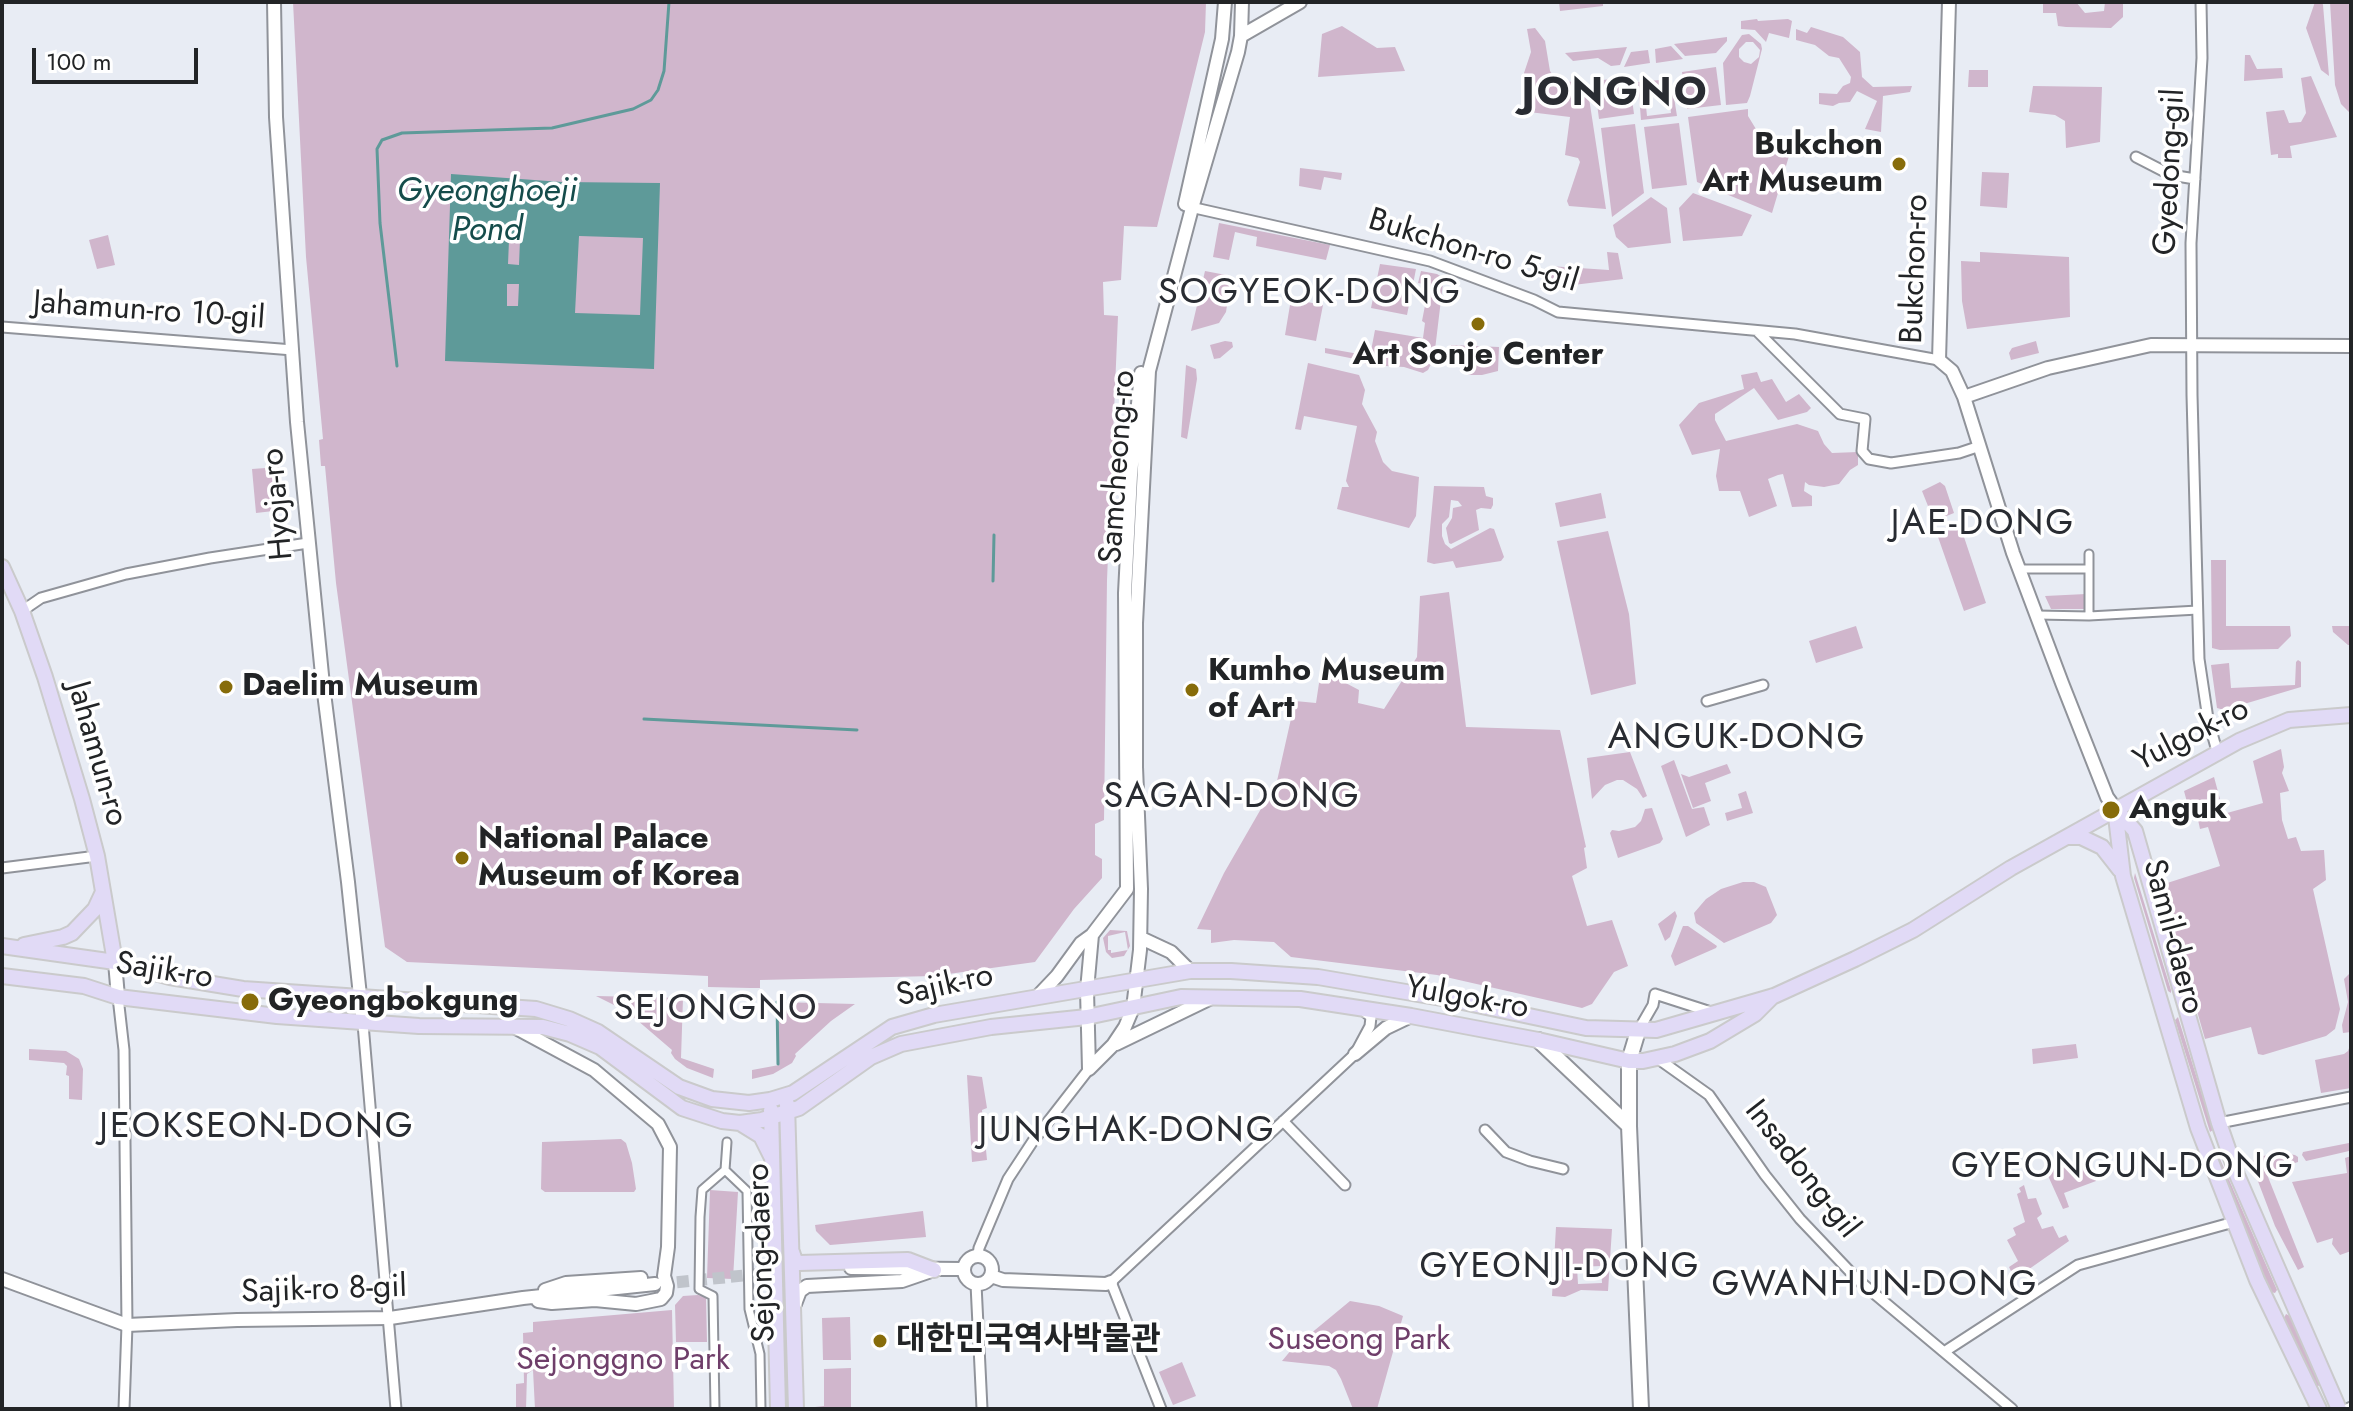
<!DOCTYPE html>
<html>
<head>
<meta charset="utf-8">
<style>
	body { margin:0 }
	#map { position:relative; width:2353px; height:1411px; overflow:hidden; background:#e8ecf4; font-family:Jost,sans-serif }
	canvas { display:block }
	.frame { position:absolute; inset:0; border:4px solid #222426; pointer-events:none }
	.scale { position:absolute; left:32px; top:48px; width:166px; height:36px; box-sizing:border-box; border:4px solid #222426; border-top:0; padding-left:10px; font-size:24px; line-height:28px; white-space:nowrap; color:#222426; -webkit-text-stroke:6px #fff; paint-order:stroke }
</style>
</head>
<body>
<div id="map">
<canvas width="2353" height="1411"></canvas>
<div class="frame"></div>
<div class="scale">100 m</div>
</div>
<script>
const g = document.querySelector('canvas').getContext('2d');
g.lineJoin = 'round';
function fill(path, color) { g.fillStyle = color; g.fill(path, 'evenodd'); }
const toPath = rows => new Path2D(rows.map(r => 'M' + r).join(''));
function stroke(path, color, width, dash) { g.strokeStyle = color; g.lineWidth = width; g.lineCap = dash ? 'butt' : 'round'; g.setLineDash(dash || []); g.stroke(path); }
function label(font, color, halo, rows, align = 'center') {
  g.font = font + ' Jost,"Noto Sans KR",sans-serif'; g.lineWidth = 7; g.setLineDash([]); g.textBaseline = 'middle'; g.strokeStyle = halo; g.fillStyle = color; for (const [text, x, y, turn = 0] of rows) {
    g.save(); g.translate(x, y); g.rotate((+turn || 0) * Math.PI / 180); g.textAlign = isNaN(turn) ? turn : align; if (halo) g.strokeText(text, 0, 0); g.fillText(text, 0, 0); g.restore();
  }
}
const green = toPath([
	[293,2,1206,2,1205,32,1157,227,1124,226,1121,280,1103,282,1104,315,1118,316,1107,580,1104,820,1095,824,1095,855,1102,859,1102,878,1074,909,1035,962,934,976,760,980,760,988,750,988,708,987,708,976,407,962,385,947,336,583,325,466,321,466,319,440,323,439,306,257],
	[1559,2,1603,2,1603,6,1560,11],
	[2043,2,2076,2,2085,13,2104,11,2105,2,2123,2,2123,17,2111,28,2066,27,2058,26,2056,13,2043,13],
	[2315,2,2322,2,2323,5,2329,76,2321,70,2306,28],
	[2330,2,2351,2,2351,114,2341,104,2335,85],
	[1757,19,1758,21,1788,19,1792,21,1789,38,1769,33,1766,42,1755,30,1741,29,1741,21],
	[1342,26,1377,48,1395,47,1405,71,1318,77,1322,34],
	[1811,27,1843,37,1860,52,1862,77,1873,87,1912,86,1910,92,1883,96,1881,132,1865,129,1877,101,1857,91,1850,102,1839,103,1833,106,1819,104,1819,93,1837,94,1843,86,1850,83,1851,77,1839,58,1829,56,1815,45,1796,40,1796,29,1807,33],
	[1535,28,1545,41,1550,71,1554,77,1565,82,1585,81,1587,85,1606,209,1569,206,1567,201,1580,162,1578,158,1565,155,1570,117,1529,112,1524,73,1531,52,1527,29],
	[1749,34,1761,44,1762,49,1750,96,1747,103,1726,105,1723,63,1742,35],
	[1746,42,1753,42,1760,50,1759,57,1751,64,1744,62,1739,57,1739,49],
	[1727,37,1727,41,1716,53,1685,56,1674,44],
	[1671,46,1683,59,1656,63,1655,49],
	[1627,47,1620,65,1611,66,1598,58,1573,61,1565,53],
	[1648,50,1650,63,1624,67,1631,52],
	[2245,55,2250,55,2257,69,2282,68,2283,78,2244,81],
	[1716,67,1721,105,1687,109,1682,72],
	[1969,70,1988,70,1988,87,1968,87],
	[2311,76,2337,137,2290,146,2292,158,2278,158,2278,154,2271,155,2266,112,2284,110,2289,123,2301,122,2306,113,2301,78],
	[1629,77,1634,114,1599,119,1594,81],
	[1671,79,1677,116,1641,120,1638,82],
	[1668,85,1671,113,1647,116,1644,87],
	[2033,86,2102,87,2100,142,2066,148,2065,121,2055,115,2029,112],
	[1748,109,1748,116,1759,134,1789,156,1772,213,1697,182,1688,117],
	[1679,123,1687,185,1652,189,1644,127],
	[1635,124,1644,193,1612,217,1601,128],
	[1300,168,1342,173,1341,180,1324,177,1321,190,1299,186],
	[1982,172,2009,173,2007,208,1980,206],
	[1693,193,1752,215,1742,236,1683,241,1679,208],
	[1651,197,1667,208,1671,243,1628,248,1616,237,1613,225],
	[1219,223,1330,245,1326,260,1256,246,1257,237,1235,232,1229,260,1213,257],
	[108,235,115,265,97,269,89,240],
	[1607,252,1618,253,1623,279,1540,289,1549,266,1609,270],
	[1980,252,2069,257,2070,317,1967,329,1962,301,1961,261,1980,262],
	[1380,264,1416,269,1407,315,1371,308],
	[1205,271,1226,275,1230,286,1226,312,1219,323,1191,331],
	[1421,271,1437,274,1442,277,1443,283,1434,358,1428,370,1423,373,1404,367,1368,365,1355,359,1325,353,1325,348,1370,356,1375,330,1423,338,1425,323,1422,321,1429,285,1418,283],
	[1291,299,1323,305,1316,341,1285,335],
	[1225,341,1232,342,1233,347,1220,358,1214,359,1210,345],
	[2036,341,2039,353,2011,360,2009,353,2012,348],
	[1451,345,1499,347,1498,371,1482,375,1467,375,1469,360,1450,358],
	[1308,363,1359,375,1365,390,1362,404,1377,432,1375,441,1383,462,1392,471,1419,477,1416,516,1409,528,1337,509,1342,487,1349,487,1346,481,1357,426,1304,416,1301,430,1295,429],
	[1186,365,1196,369,1197,379,1187,439,1181,437],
	[1757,372,1761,382,1772,379,1786,402,1799,394,1811,408,1807,412,1778,420,1754,388,1715,414,1715,420,1726,441,1797,424,1818,431,1824,444,1832,453,1858,452,1858,465,1850,470,1839,484,1824,487,1809,485,1805,482,1804,491,1812,496,1812,506,1792,507,1783,474,1778,475,1768,479,1777,506,1749,517,1740,491,1719,491,1716,476,1720,449,1692,455,1679,425,1699,403,1744,389,1741,375],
	[279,467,282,510,256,513,252,469],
	[1940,482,1945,486,1954,513,1934,521,1922,491],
	[1434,486,1484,487,1486,496,1493,498,1493,505,1491,509,1481,508,1476,510,1479,530,1451,544,1449,543,1446,528,1452,518,1453,508,1462,506,1458,501,1451,500,1449,517,1442,524,1442,536,1445,544,1451,549,1490,528,1494,529,1504,557,1501,561,1456,568,1453,561,1434,564,1427,562],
	[1601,493,1606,518,1560,527,1555,503],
	[1955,524,1961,528,1986,603,1964,611,1938,537,1939,530],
	[1608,531,1629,614,1636,684,1591,695,1557,541],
	[2211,560,2226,560,2226,626,2290,626,2291,636,2278,649,2220,650,2212,648],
	[1449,592,1466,727,1560,730,1586,847,1584,848,1587,868,1572,876,1587,926,1612,920,1628,966,1614,972,1592,1004,1582,1008,1437,975,1291,957,1274,942,1234,940,1211,943,1211,930,1197,929,1224,873,1277,781,1295,701,1316,703,1321,670,1359,690,1358,703,1384,709,1417,657,1420,596],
	[2086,594,2086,609,2051,609,2045,596],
	[1856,626,1863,648,1816,663,1809,641],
	[2332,626,2351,626,2351,645,2348,645,2333,632],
	[2298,660,2301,662,2301,687,2224,710,2217,708,2211,665,2229,663,2231,688,2295,685,2296,662],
	[2281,749,2284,767,2282,773,2289,791,2280,793,2282,820,2288,839,2296,837,2301,851,2324,850,2326,880,2313,889,2340,1009,2335,1029,2326,1036,2263,1055,2258,1054,2251,1027,2205,1039,2161,885,2220,866,2208,827,2200,829,2197,815,2191,817,2184,791,2214,777,2220,799,2205,804,2209,818,2263,803,2253,761],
	[1630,752,1647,796,1643,798,1637,789,1623,780,1617,780,1605,785,1592,799,1587,758],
	[1674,760,1692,809,1704,807,1710,825,1686,837,1661,766],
	[1727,764,1731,773,1705,783,1711,801,1693,808,1681,774,1689,777],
	[1746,791,1753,813,1727,821,1725,813,1742,808,1738,794],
	[1652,808,1663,839,1660,843,1618,858,1610,833,1612,830,1619,831,1635,827,1641,821,1645,809],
	[2135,873,2171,990,2171,993,2168,991,2134,878],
	[1743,882,1754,882,1766,887,1777,915,1771,923,1724,943,1696,923,1694,913,1706,899,1721,889],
	[1675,911,1677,916,1670,937,1665,941,1658,924],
	[1683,926,1688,926,1717,946,1716,948,1675,966,1671,956],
	[1110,930,1127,931,1130,946,1124,956,1112,958,1106,952,1103,938],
	[1125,932,1128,950,1111,953,1111,950,1108,950,1108,936],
	[2351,972,2351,1032,2343,1033,2342,1025,2348,1002,2344,979],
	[596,996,683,998,681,1058,714,1069,713,1078,687,1068,675,1059,671,1053,672,1050,637,1020,624,1010],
	[778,1002,855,1004,831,1021,795,1054,796,1056,792,1063,773,1074,752,1079,752,1070,779,1065],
	[2178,1017,2213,1130,2210,1132,2175,1020],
	[2351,1043,2351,1088,2321,1093,2315,1060,2344,1054,2348,1051],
	[2076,1044,2078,1058,2033,1064,2032,1049],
	[29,1049,66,1051,79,1059,83,1069,82,1100,69,1099,69,1076,66,1075,67,1066,64,1063,29,1060],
	[967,1075,982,1077,987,1108,982,1110,987,1160,972,1162],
	[621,1139,626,1143,632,1163,636,1189,634,1192,545,1192,541,1189,542,1142],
	[2349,1143,2349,1151,2306,1161,2302,1155,2303,1152],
	[2217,1152,2277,1290,2275,1293,2271,1292,2221,1179],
	[2282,1153,2295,1155,2298,1157,2298,1162,2266,1172,2304,1267,2298,1270,2275,1226,2251,1163,2256,1157],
	[2351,1156,2351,1251,2340,1255,2332,1244,2333,1238,2317,1243,2292,1182,2347,1173,2345,1158],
	[2089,1162,2096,1181,2064,1193,2069,1207,2063,1209,2045,1169],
	[2024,1185,2028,1199,2036,1198,2042,1214,2037,1218,2042,1229,2053,1226,2059,1238,2066,1235,2069,1241,2015,1279,2009,1267,2018,1261,2007,1240,2016,1235,2013,1228,2025,1222,2017,1194,2021,1192,2019,1188],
	[710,1190,738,1192,733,1279,707,1278],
	[923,1211,926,1237,830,1245,816,1231,815,1225],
	[1556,1227,1612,1229,1608,1291,1581,1290,1565,1297,1552,1296],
	[1601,1266,1602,1283,1578,1284,1577,1267],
	[698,1295,706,1297,707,1342,676,1342,675,1305,683,1296],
	[1350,1301,1379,1306,1403,1316,1377,1409,1353,1409,1341,1379,1336,1370,1329,1366,1282,1361,1292,1349],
	[672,1310,674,1409,535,1409,533,1370,527,1374,526,1409,516,1409,516,1384,524,1383,523,1333,533,1332,533,1322],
	[2286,1314,2290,1316,2323,1385,2317,1386,2284,1318],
	[850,1317,851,1360,823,1360,822,1318],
	[1182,1362,1196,1396,1173,1405,1159,1372],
	[851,1368,851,1408,972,1407,972,1409,815,1409,815,1407,824,1406,824,1369]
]);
const water = toPath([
	[451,174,562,182,660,183,654,369,445,361],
	[579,236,643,238,640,315,575,313],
	[509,240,520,240,519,265,508,264],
	[507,284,519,284,518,306,507,306]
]);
const stream = toPath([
	[397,366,380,223,377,149,382,140,402,133,552,128,633,109,651,100,658,90,664,71,669,2],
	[993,581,994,535],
	[644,719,857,730],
	[777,1002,778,1064]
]);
const tertiaryTunnel = toPath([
	[659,1284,799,1270]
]);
const pedestrian = toPath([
	[2089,554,2089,616],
	[2020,569,2088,569],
	[2037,615,2089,616,2198,610],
	[725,1170,727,1142],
	[715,1409,713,1296,699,1289,700,1217,702,1190,725,1170,747,1191,749,1309,760,1354,761,1409]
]);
const minor = toPath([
	[2201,2,2202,58,2191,243,2192,395,2199,659,2208,719,2217,751],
	[2136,157,2171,175,2195,179],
	[1186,206,1430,261,1534,300,1558,312,1795,334,1939,360],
	[2,327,293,350],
	[1758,332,1840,414,1865,419,1862,451,1869,459,1891,463,1959,453,1980,446],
	[22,611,41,598,126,574,210,558,308,543],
	[1707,701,1763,685],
	[2,868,97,856],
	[118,997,124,1050,127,1325,124,1409],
	[363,1024,396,1409],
	[1638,1031,1653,1005,1655,994,1714,1013],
	[1657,1058,1709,1095,1765,1175,1800,1219,1858,1280,2012,1409],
	[1283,1121,1345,1185],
	[2219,1123,2351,1097],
	[1485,1130,1506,1152,1530,1161,1563,1169],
	[978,1255,979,1248,1008,1179,1033,1141,1089,1069],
	[976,1284,982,1409],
	[1944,1352,2078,1265,2234,1222],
	[1161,1409,1111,1282,1355,1054,1370,1026,1371,1017,1364,1011],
	[2347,1409,2351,1407]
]);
const tertiary = toPath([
	[274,2,276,117,297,422,323,685,348,882,363,1024],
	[1949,2,1939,360,1952,371,1964,397,2013,553,2062,683,2107,797,2115,808],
	[1241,36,1300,2],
	[1185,204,1222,39,1225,2],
	[1964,397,2048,368,2151,345,2351,346],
	[1141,938,1171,952,1190,971],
	[115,962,118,997],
	[1038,996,1057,976,1081,943,1092,935,1127,889,1125,593,1131,475,1141,373],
	[516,1028,594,1070,658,1124,670,1147,668,1247,664,1276,667,1286,666,1293,661,1299,636,1304,595,1300,552,1303,538,1301],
	[1116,1044,1211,998],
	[1355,1054,1386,1028,1411,1016],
	[1089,1069,1113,1045,1125,1027,1133,1008,1140,950,1141,889,1136,767,1136,623,1149,371,1192,208,1238,52,1241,36,1242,2],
	[1089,1069,1087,990,1092,935],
	'964 1270a14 14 0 1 1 28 0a14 14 0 1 1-28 0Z',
	[851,1268,964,1269],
	[991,1276,1003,1280,1106,1284,1111,1282],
	[2,1279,127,1325,237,1320,390,1318,523,1298,655,1284],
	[545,1290,566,1283,641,1278],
	[795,1304,800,1291,807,1286,902,1281,934,1270]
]);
const secondary = toPath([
	[1638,1031,1629,1061,1629,1126,1641,1409],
	[1538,1040,1629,1126]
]);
const primary = toPath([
	[2,567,22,611,45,677,82,799,97,856,115,962],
	[2115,808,2135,831,2219,1123,2237,1175,2339,1409],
	[2115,808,2123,876,2198,1128,2257,1280,2319,1409],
	[2070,837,2081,837,2102,847,2120,870],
	[24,945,63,937,72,933,95,909,102,894],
	[2,946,115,962,170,977,243,989,536,1009,569,1019,598,1032,679,1087,712,1099,749,1103,770,1100,793,1093,892,1027,934,1015,1190,971,1231,971,1318,977,1453,1000,1586,1028,1656,1030,1774,996,1855,959,1913,930,2011,868,2239,741,2289,720,2351,715],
	[2,976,84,986,118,997,277,1016,419,1026,543,1027,570,1034,600,1047,682,1108,722,1121,740,1123,762,1120,799,1108,871,1057,901,1044,991,1027,1087,1017,1181,997,1300,999,1411,1016,1538,1040,1629,1061,1643,1061,1675,1054,1710,1041,1755,1014,1773,996],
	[787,1104,796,1409],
	[771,1110,778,1409],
	[740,1123,761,1136,771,1156],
	[792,1252,795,1261,799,1263,908,1260,934,1270]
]);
const markers = [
	[1899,164,8,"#876c0a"],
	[1478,324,8,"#876c0a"],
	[226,687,8,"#876c0a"],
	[1192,690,8,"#876c0a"],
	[2111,810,10,"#876c0a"],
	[462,858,8,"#876c0a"],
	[250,1002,10,"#876c0a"],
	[880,1341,8,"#876c0a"]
];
const poiNames = [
	["Bukchon",1883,146,"right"],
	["Art Museum",1883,183,"right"],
	["Art Sonje Center",1478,356,"center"],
	["Kumho Museum",1208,672],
	["of Art",1208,709],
	["Daelim Museum",242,687],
	["Anguk",2129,810],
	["National Palace",478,840],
	["Museum of Korea",478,877],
	["Gyeongbokgung",268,1002],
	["대한민국역사박물관",896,1341]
];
const streetNames = [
	["Gyedong-gil",2171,172,-87],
	["Bukchon-ro 5-gil",1473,252,17],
	["Bukchon-ro",1916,269,-88],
	["Jahamun-ro 10-gil",149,312,4],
	["Samcheong-ro",1119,467,-86],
	["Hyoja-ro",279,504,-95],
	["Yulgok-ro",2192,736,-27],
	["Jahamun-ro",96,754,74],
	["Samil-daero",2172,937,75],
	["Sajik-ro",164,972,9],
	["Sajik-ro",945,987,-13],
	["Yulgok-ro",1467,999,10],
	["Insadong-gil",1801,1170,52],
	["Sejong-daero",763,1253,-92],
	["Sajik-ro 8-gil",324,1291,-2]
];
const parkNames = [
	["Suseong Park",1359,1341],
	["Sejonggno Park",623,1361]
];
const waterNames = [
	["Gyeonghoeji",487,193],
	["Pond",487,232]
];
const quarterNames = [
	["SOGYEOK-DONG",1310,294],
	["JAE-DONG",1983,525],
	["ANGUK-DONG",1737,739],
	["SAGAN-DONG",1232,798],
	["SEJONGNO",716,1010],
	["JEOKSEON-DONG",257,1128],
	["JUNGHAK-DONG",1127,1132],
	["GYEONGUN-DONG",2123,1168],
	["GYEONJI-DONG",1560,1268],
	["GWANHUN-DONG",1875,1286]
];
const districtNames = [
	["JONGNO",1615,95]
];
fill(green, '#d0b6cc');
fill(water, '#5e9a99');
stroke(stream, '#5e9a99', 3);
stroke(tertiaryTunnel, '#c0c4cb', 12, [12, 6]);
stroke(pedestrian, '#90939a', 11);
stroke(minor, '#90939a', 13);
stroke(tertiary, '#90939a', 16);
stroke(secondary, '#90939a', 18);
stroke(primary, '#cacacb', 18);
stroke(pedestrian, '#fff', 7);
stroke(minor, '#fff', 9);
stroke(tertiary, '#fff', 12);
stroke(secondary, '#fff', 14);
stroke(primary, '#e1daf6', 14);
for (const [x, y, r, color] of markers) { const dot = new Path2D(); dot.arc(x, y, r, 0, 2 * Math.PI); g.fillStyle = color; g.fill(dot); stroke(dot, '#fff', 3); }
label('bold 32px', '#222426', '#fff', poiNames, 'left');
label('32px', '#222426', '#fff', streetNames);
label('32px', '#6f3e6a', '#fff', parkNames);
label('italic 34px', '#154c4b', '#fff', waterNames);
g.letterSpacing = '2px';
label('36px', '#292c32', '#fff', quarterNames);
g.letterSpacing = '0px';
g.letterSpacing = '2px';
label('bold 40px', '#292c32', '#fff', districtNames);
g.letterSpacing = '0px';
</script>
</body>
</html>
